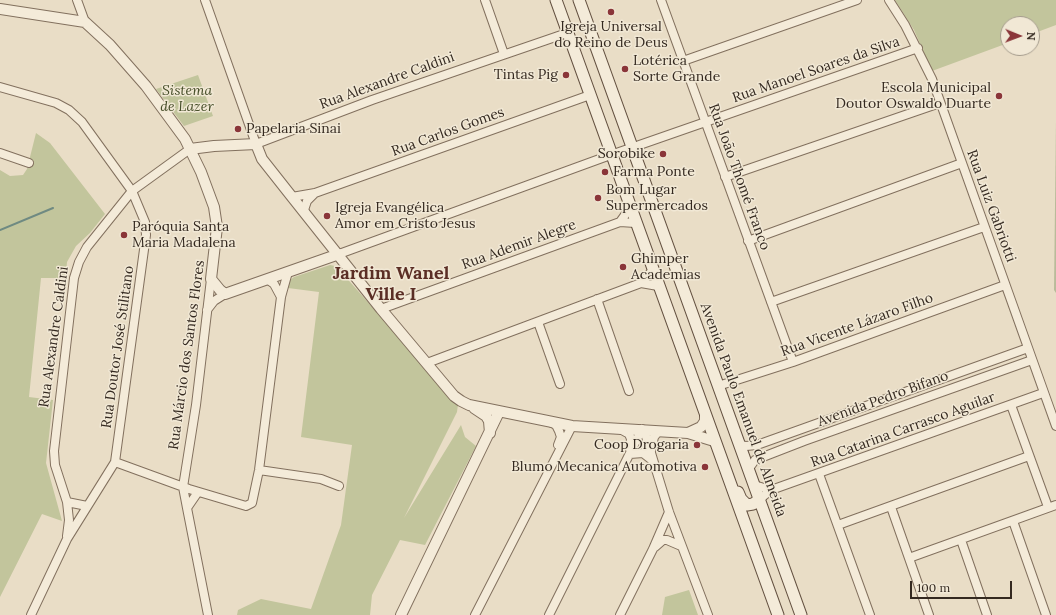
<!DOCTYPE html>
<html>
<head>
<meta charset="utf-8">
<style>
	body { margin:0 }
	#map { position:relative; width:1056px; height:615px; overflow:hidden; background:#e9ddc6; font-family:Lora,serif }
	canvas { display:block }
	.north { position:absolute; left:1000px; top:16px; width:40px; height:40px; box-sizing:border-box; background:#f1e8d5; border:1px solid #a59c8d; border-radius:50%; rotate:91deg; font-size:11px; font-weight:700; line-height:16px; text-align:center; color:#342920 }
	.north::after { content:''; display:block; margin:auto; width:14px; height:18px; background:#8a3539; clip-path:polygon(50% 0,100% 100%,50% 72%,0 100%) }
	.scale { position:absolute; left:910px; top:581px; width:102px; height:18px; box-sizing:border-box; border:2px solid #342920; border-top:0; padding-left:5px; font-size:12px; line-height:14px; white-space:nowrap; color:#342920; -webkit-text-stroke:3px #f1e8d5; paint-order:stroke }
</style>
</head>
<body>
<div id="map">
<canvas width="1056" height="615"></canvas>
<div class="north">N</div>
<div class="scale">100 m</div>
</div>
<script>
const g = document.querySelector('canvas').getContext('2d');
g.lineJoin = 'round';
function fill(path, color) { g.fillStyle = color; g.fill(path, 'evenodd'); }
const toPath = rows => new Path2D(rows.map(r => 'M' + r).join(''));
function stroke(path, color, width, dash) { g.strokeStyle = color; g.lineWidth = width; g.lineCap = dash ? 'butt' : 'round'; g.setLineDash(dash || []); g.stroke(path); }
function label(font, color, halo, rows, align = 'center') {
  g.font = font + ' Lora,serif'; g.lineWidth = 3; g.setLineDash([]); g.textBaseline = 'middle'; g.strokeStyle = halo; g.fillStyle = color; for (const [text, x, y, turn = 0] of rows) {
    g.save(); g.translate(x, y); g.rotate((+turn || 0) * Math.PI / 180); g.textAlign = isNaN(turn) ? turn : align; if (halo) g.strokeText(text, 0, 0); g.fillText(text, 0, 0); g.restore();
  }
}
const green = toPath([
	[895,0,1056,0,1056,25,1032,34,1032,24,1008,24,1008,43,932,71,914,30],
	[198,75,213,116,184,126,156,89],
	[36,133,50,143,105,214,90,233,76,246,67,262,66,274,62,278,41,278,29,397,53,400,46,463,62,521,42,514,0,597,0,170,10,176,23,175,27,169],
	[330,265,335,266,343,274,458,404,457,412,404,518,461,425,465,437,476,446,425,545,400,540,372,595,370,615,237,615,238,610,261,599,311,609,341,525,352,445,301,437,319,292,288,288,290,280,294,277],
	[689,590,698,615,662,615,665,597]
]);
const cemetery = toPath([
	[1056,121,1056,293,1054,290]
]);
const stream = toPath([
	[0,230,53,208]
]);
const minor = toPath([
	[77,0,85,22],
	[205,0,256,144,372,100,567,33],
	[485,0,504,54],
	[661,0,793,362],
	[889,0,905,25,932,79,1056,426],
	[683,61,857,0],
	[0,87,56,103,69,110,82,122,132,191,145,222,146,235,115,462,67,539,31,615],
	[0,153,29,163],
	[725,177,940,103],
	[292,197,315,193,590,95],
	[630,208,620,222,635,223],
	[306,214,304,210,307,201,314,194],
	[748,241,962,163],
	[339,254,605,157,918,48],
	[653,270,641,283,658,286],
	[267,279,274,284,281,297],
	[597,299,629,391],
	[771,302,984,227],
	[381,309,620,222],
	[207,310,214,301,225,294],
	[538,322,560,384],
	[427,363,641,283],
	[718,386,793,362,1005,285],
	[1011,405,1048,507],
	[550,422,556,425,559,431,561,437,558,445],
	[620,429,629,434,631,439,630,449],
	[644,430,669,512,708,615],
	[739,445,746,446,757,445,1028,348],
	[651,451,654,437,657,433,663,431],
	[630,454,643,453,652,460],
	[115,462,189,489,246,506,252,503,259,470,281,297,288,272],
	[259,470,321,479,339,486],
	[748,470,755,460,804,441,1032,360],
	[819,474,870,615],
	[754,485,771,490,760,499],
	[771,490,1043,393],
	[198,492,187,508,183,487,196,405,211,279],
	[67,502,87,506],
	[891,507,929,615],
	[187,508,208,615],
	[1013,521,1046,615],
	[838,525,1029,456],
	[67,536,69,520,67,502,55,465,54,451,74,278,79,262,87,247,132,191,190,149],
	[961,540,987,615],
	[655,547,663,540,667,540,681,546],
	[909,558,1056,505],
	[475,615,572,426],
	[549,615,642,429],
	[620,615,653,549,669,512]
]);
const tertiary = toPath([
	[0,9,85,22,110,45,146,86,185,139,201,172,214,207,217,227,211,279,220,290,225,294,339,254],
	[190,149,214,146,256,144,262,159,292,197,381,309,454,396,461,401,469,405,572,426,688,433,714,441],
	[474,408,486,416,489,421,490,433],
	[688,433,701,427,705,421,705,415],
	[401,615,499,412]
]);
const secondary = toPath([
	[556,0,778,615],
	[579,0,801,615],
	[738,492,741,499,747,505,753,504,760,499]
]);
const markers = [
	[611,12,4,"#8a3539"],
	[625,69,4,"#8a3539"],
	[566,75,4,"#8a3539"],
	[999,96,4,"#8a3539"],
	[238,129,4,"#8a3539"],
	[663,154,4,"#8a3539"],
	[605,172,4,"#8a3539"],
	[598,198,4,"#8a3539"],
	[327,216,4,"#8a3539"],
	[124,235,4,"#8a3539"],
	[623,267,4,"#8a3539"],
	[697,445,4,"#8a3539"],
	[705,467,4,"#8a3539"]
];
const poiNames = [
	["Igreja Universal",611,27,"center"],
	["do Reino de Deus",611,43,"center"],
	["Lotérica",633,61],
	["Sorte Grande",633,77],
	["Tintas Pig",558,75,"right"],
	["Escola Municipal",991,88,"right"],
	["Doutor Oswaldo Duarte",991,104,"right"],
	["Papelaria Sinai",246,129],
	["Sorobike",655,154,"right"],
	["Farma Ponte",613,172],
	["Bom Lugar",606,190],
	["Supermercados",606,206],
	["Igreja Evangélica",335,208],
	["Amor em Cristo Jesus",335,224],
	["Paróquia Santa",132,227],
	["Maria Madalena",132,243],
	["Ghimper",631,259],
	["Academias",631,275],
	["Coop Drogaria",689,445,"right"],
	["Blumo Mecanica Automotiva",697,467,"right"]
];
const streetNames = [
	["Rua Manoel Soares da Silva",816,70,-19],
	["Rua Alexandre Caldini",387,81,-20],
	["Rua Carlos Gomes",448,132,-20],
	["Rua João Thomé Franco",739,177,70],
	["Rua Luiz Gabriotti",991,206,70],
	["Rua Ademir Alegre",519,245,-20],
	["Rua Vicente Lázaro Filho",857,325,-20],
	["Rua Alexandre Caldini",54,337,-82],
	["Rua Doutor José Stilitano",118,347,-82],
	["Rua Márcio dos Santos Flores",187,355,-82],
	["Avenida Pedro Bifano",883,399,-20],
	["Avenida Paulo Emanuel de Almeida",743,410,70],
	["Rua Catarina Carrasco Aguilar",903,430,-20]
];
const parkNames = [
	["Sistema",187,91],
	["de Lazer",187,107]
];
const districtNames = [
	["Jardim Wanel",391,274],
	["Ville I",391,295]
];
fill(green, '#c2c59c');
fill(cemetery, '#b9bb9a');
stroke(stream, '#6f8a82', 2);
stroke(minor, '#82705e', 10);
stroke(tertiary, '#82705e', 12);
stroke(secondary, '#645141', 13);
stroke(minor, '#f4ebd9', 8);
stroke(tertiary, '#f4ebd9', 10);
stroke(secondary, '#f4ebd9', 11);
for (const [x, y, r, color] of markers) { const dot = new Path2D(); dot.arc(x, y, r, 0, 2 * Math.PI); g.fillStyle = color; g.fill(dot); stroke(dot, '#f1e8d5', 1.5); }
label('14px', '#342920', '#f1e8d5', poiNames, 'left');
label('14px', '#342920', '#f1e8d5', streetNames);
label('italic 14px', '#464e29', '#f1e8d5', parkNames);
label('bold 18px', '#5b2e25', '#f1e8d5', districtNames);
</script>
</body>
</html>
